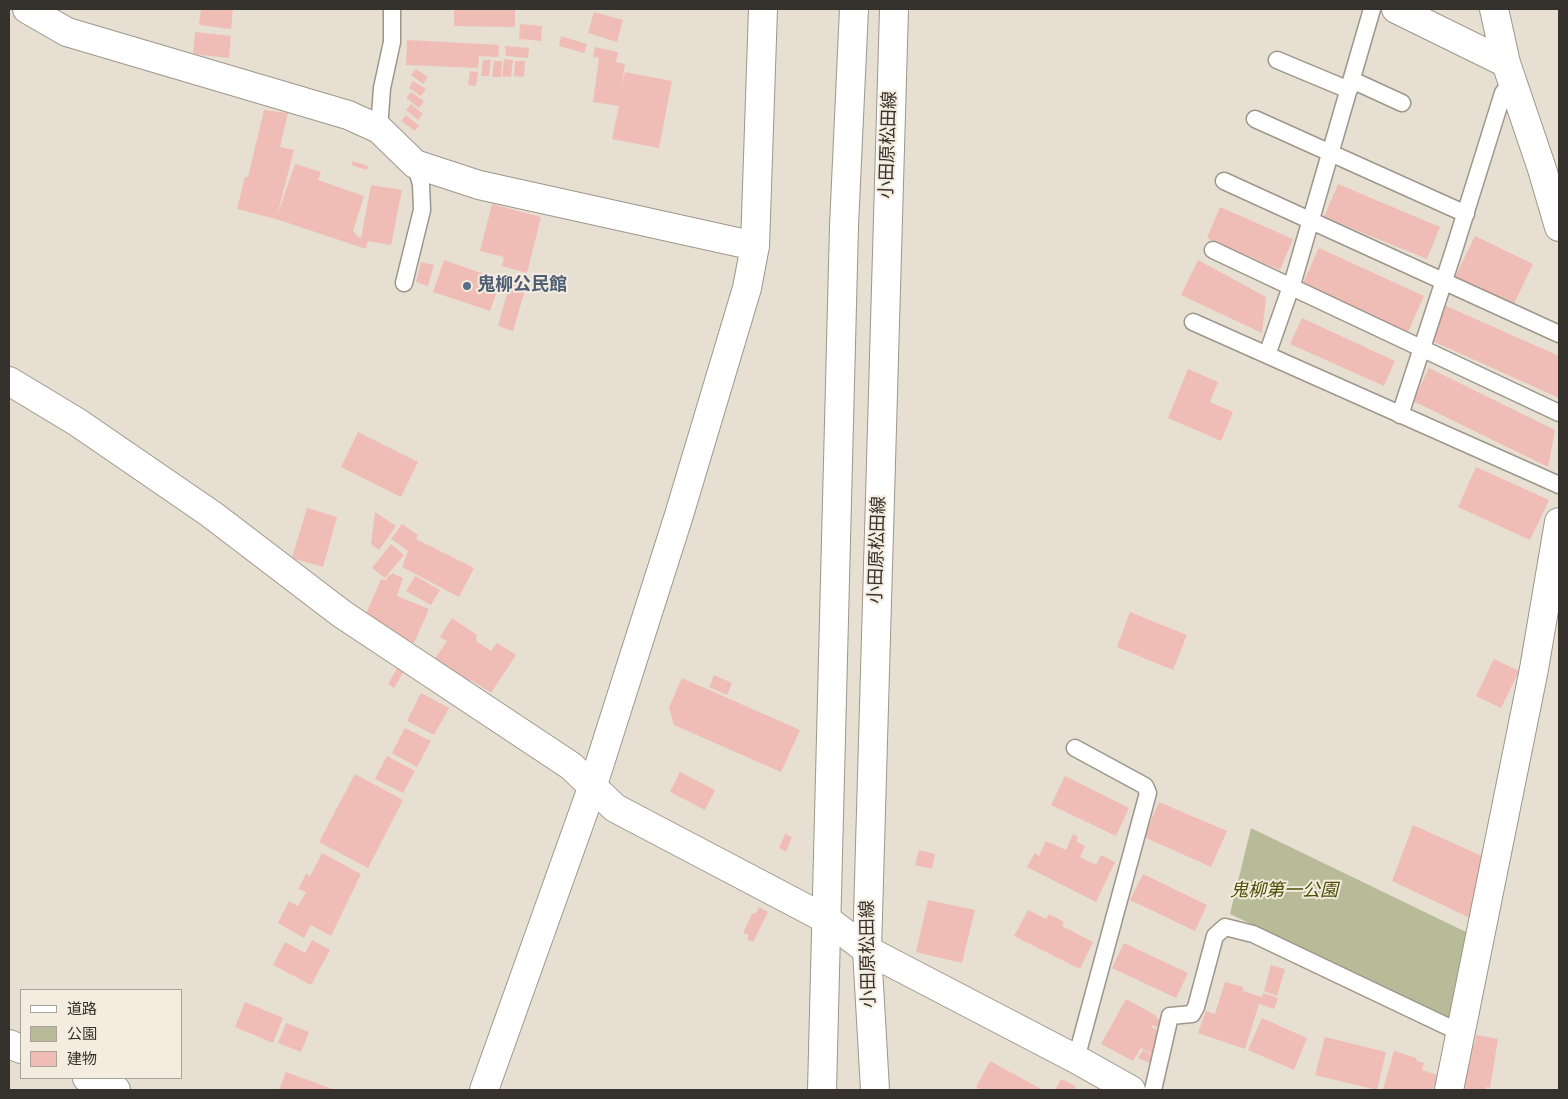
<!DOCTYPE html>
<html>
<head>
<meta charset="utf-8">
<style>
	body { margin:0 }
	#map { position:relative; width:1568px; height:1099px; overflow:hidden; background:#e7dfd2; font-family:Spectral,"Noto Sans JP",serif }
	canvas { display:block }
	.frame { position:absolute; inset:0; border:10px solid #35322d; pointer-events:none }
	.legend { position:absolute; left:20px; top:989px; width:162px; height:90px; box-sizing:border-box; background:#f4ecdf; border:1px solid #a8a298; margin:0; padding:6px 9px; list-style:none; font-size:15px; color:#35322d }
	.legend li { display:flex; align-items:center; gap:10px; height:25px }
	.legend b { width:25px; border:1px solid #a8a298 }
</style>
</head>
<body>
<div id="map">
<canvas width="1568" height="1099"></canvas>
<div class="frame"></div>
<ul class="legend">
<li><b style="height:6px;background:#fff"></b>道路</li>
<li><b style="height:14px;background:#b7bb97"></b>公園</li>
<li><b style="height:14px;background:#efbdb6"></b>建物</li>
</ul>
</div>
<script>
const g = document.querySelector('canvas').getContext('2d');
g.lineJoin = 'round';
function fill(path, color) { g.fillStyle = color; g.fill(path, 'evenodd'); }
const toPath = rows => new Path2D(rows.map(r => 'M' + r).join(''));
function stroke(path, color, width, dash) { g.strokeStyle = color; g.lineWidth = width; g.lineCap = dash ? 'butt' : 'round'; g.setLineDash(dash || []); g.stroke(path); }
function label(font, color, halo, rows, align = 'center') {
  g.font = font + ' Spectral,"Noto Sans JP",serif'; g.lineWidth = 4; g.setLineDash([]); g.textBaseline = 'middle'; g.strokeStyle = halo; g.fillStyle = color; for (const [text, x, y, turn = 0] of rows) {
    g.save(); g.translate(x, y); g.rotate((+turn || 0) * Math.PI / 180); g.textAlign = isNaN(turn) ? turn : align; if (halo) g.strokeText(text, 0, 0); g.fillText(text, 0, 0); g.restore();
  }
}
const green = toPath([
	[1251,828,1468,933,1452,1019,1230,914]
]);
const building = toPath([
	[201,9,233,9,231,29,199,25],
	[454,9,515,9,515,27,454,26],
	[594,12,623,20,617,42,588,33],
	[520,24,542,26,541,41,519,39],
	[195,32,231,36,229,58,193,54],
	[561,36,587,44,584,53,559,46],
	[407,40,499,45,498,57,479,56,478,68,406,65],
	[505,46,529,48,528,58,506,56],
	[595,47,618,52,616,62,625,64,621,89,625,72,672,81,659,148,612,139,619,106,593,102,599,58,593,57],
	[504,59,513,60,511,77,502,76],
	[483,60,491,60,489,76,481,76],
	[494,61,502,61,501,77,492,77],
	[515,61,525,61,524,77,514,76],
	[416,69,428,77,423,84,411,75],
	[470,71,478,72,476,86,468,85],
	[413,81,426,89,421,96,409,88],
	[411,92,424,101,419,108,406,98],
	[411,104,423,114,418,120,406,110],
	[264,110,288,113,280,147,294,150,277,216,295,164,321,172,318,180,364,196,353,231,358,237,361,238,371,185,402,190,391,245,368,241,366,249,276,219,237,209,245,177,248,177],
	[406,115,419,126,415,131,401,121],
	[353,161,368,166,367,170,351,165],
	[1338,184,1440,227,1427,259,1324,217],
	[492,204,541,217,527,273,502,266,504,257,480,251],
	[1220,207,1293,239,1280,270,1207,238],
	[1475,236,1533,264,1513,306,1455,277],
	[1319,248,1424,296,1408,332,1303,283],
	[444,260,501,280,490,311,433,292],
	[1198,260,1266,297,1262,333,1181,295],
	[421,262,434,265,428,286,416,282],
	[512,276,528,280,513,331,498,326],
	[1444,305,1559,356,1559,398,1428,339],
	[1302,318,1395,361,1384,386,1290,344],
	[1429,368,1555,430,1548,467,1413,401],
	[1188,369,1218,382,1210,402,1233,412,1221,441,1168,418],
	[358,432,418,462,401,497,341,467],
	[1476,467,1549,500,1530,540,1458,507],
	[307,508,337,517,323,567,292,558],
	[375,512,396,526,379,550,371,544],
	[402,524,418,535,416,539,474,568,459,597,402,567,408,551,391,539],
	[391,544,404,555,385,578,372,568],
	[392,573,403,578,397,596,429,609,414,643,363,621,381,579,386,580,389,575,391,575],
	[415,576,440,590,431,605,406,591],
	[1130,612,1187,635,1173,670,1117,647],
	[452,618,477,635,476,641,491,651,497,643,516,655,491,693,471,680,467,685,429,667,447,641,440,637],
	[1494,659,1519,671,1501,708,1476,696],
	[398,667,404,671,394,688,388,684],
	[714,675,732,683,727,695,709,687],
	[682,678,800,730,781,772,674,725,669,707],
	[421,693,449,708,434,735,407,721],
	[405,728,431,741,417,767,392,753],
	[387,756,415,771,403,793,375,779],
	[680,772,715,790,705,810,670,792],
	[355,774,403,800,368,868,319,842],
	[1065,776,1129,808,1116,836,1051,805],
	[1159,802,1227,831,1211,867,1144,837],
	[1413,825,1486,858,1470,918,1392,881],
	[785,834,792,837,786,852,779,848],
	[1073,834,1078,837,1076,841,1085,846,1080,857,1096,865,1101,855,1115,862,1096,902,1027,867,1035,853,1039,856,1046,841,1066,850],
	[919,850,935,854,932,869,915,865],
	[322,853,361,874,331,936,311,925,304,938,278,923,289,901,298,906,306,892,298,889,306,874,310,876],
	[1143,874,1207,905,1195,931,1130,900],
	[928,900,975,910,962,963,916,952],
	[759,907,768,912,753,942,747,939,749,935,743,933,752,914,756,913],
	[1028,910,1046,919,1049,914,1064,922,1062,926,1093,942,1080,969,1014,936],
	[312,940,330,950,311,985,273,965,285,942,305,953],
	[1124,943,1188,973,1176,998,1112,968],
	[1271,965,1285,969,1277,996,1264,991],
	[1225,982,1243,987,1243,991,1262,997,1263,993,1278,998,1274,1009,1259,1004,1245,1049,1198,1033,1206,1011,1215,1014],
	[1126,999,1157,1016,1156,1018,1162,1021,1159,1028,1152,1025,1152,1027,1161,1032,1159,1041,1152,1054,1141,1048,1133,1061,1101,1044],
	[245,1002,283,1018,273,1043,235,1027],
	[1262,1018,1307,1038,1294,1070,1248,1050],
	[286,1023,309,1032,301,1052,278,1043],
	[1476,1035,1498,1039,1490,1088,1486,1087,1486,1090,1462,1090,1471,1045,1475,1044],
	[1325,1037,1386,1052,1377,1090,1315,1075],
	[1143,1050,1153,1056,1150,1063,1138,1058],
	[1394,1051,1416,1058,1417,1061,1424,1063,1422,1070,1438,1075,1433,1090,1383,1090],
	[990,1061,1043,1090,981,1090,976,1087],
	[286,1072,335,1090,279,1090],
	[1061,1079,1076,1086,1074,1090,1055,1090]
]);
const service = toPath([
	[1277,60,1349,90],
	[1352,80,1402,103],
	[1255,119,1466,214],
	[379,129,382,88,392,42,392,9],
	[1224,181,1559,334],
	[1213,250,1559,413],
	[404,283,422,210,421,184,415,164],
	[1193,322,1559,485],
	[1267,355,1294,278,1372,9],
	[1400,415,1454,250,1503,93,1512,81],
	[1075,748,1145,786,1148,793,1076,1059],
	[1153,1090,1170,1016,1192,1014,1196,1007,1215,936,1225,927,1253,934,1461,1033]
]);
const minor = toPath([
	[27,9,67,32,348,115,379,129,415,164,479,185,755,246],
	[1396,9,1506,63],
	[1494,9,1506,63,1542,169,1559,227],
	[9,381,77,422,211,514,342,614,571,766,615,808,826,919,867,950,1076,1059,1131,1090],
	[9,1044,21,1049],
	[87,1078,116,1090],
	[484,1090,592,788,679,515,747,288,755,246,763,9],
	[1449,1090,1534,669,1559,522]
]);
const secondary = toPath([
	[822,1090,844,226,854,9],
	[875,1090,867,950,894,9]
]);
const markers = [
	[467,286,5,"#5c6f8a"]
];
const streetNames = [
	["小田原松田線",890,145,-88],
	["小田原松田線",879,550,-88],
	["小田原松田線",870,954,-91]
];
const serviceNames = [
	["鬼柳公民館",477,286]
];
const parkNames = [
	["鬼柳第一公園",1284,892]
];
fill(green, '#b7bb97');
fill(building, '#efbdb6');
stroke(service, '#9e968a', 19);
stroke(minor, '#9e968a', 30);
stroke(secondary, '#9e968a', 30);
stroke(service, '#fff', 16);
stroke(minor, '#fff', 28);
stroke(secondary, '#fff', 28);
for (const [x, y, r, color] of markers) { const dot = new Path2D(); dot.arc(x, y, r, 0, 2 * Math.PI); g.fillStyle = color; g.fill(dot); stroke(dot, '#f4ecdf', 2); }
label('18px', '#35322d', '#f4ecdf', streetNames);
label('bold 18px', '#4e5e75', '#f4ecdf', serviceNames, 'left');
label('italic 18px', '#4c5005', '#f4ecdf', parkNames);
</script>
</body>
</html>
